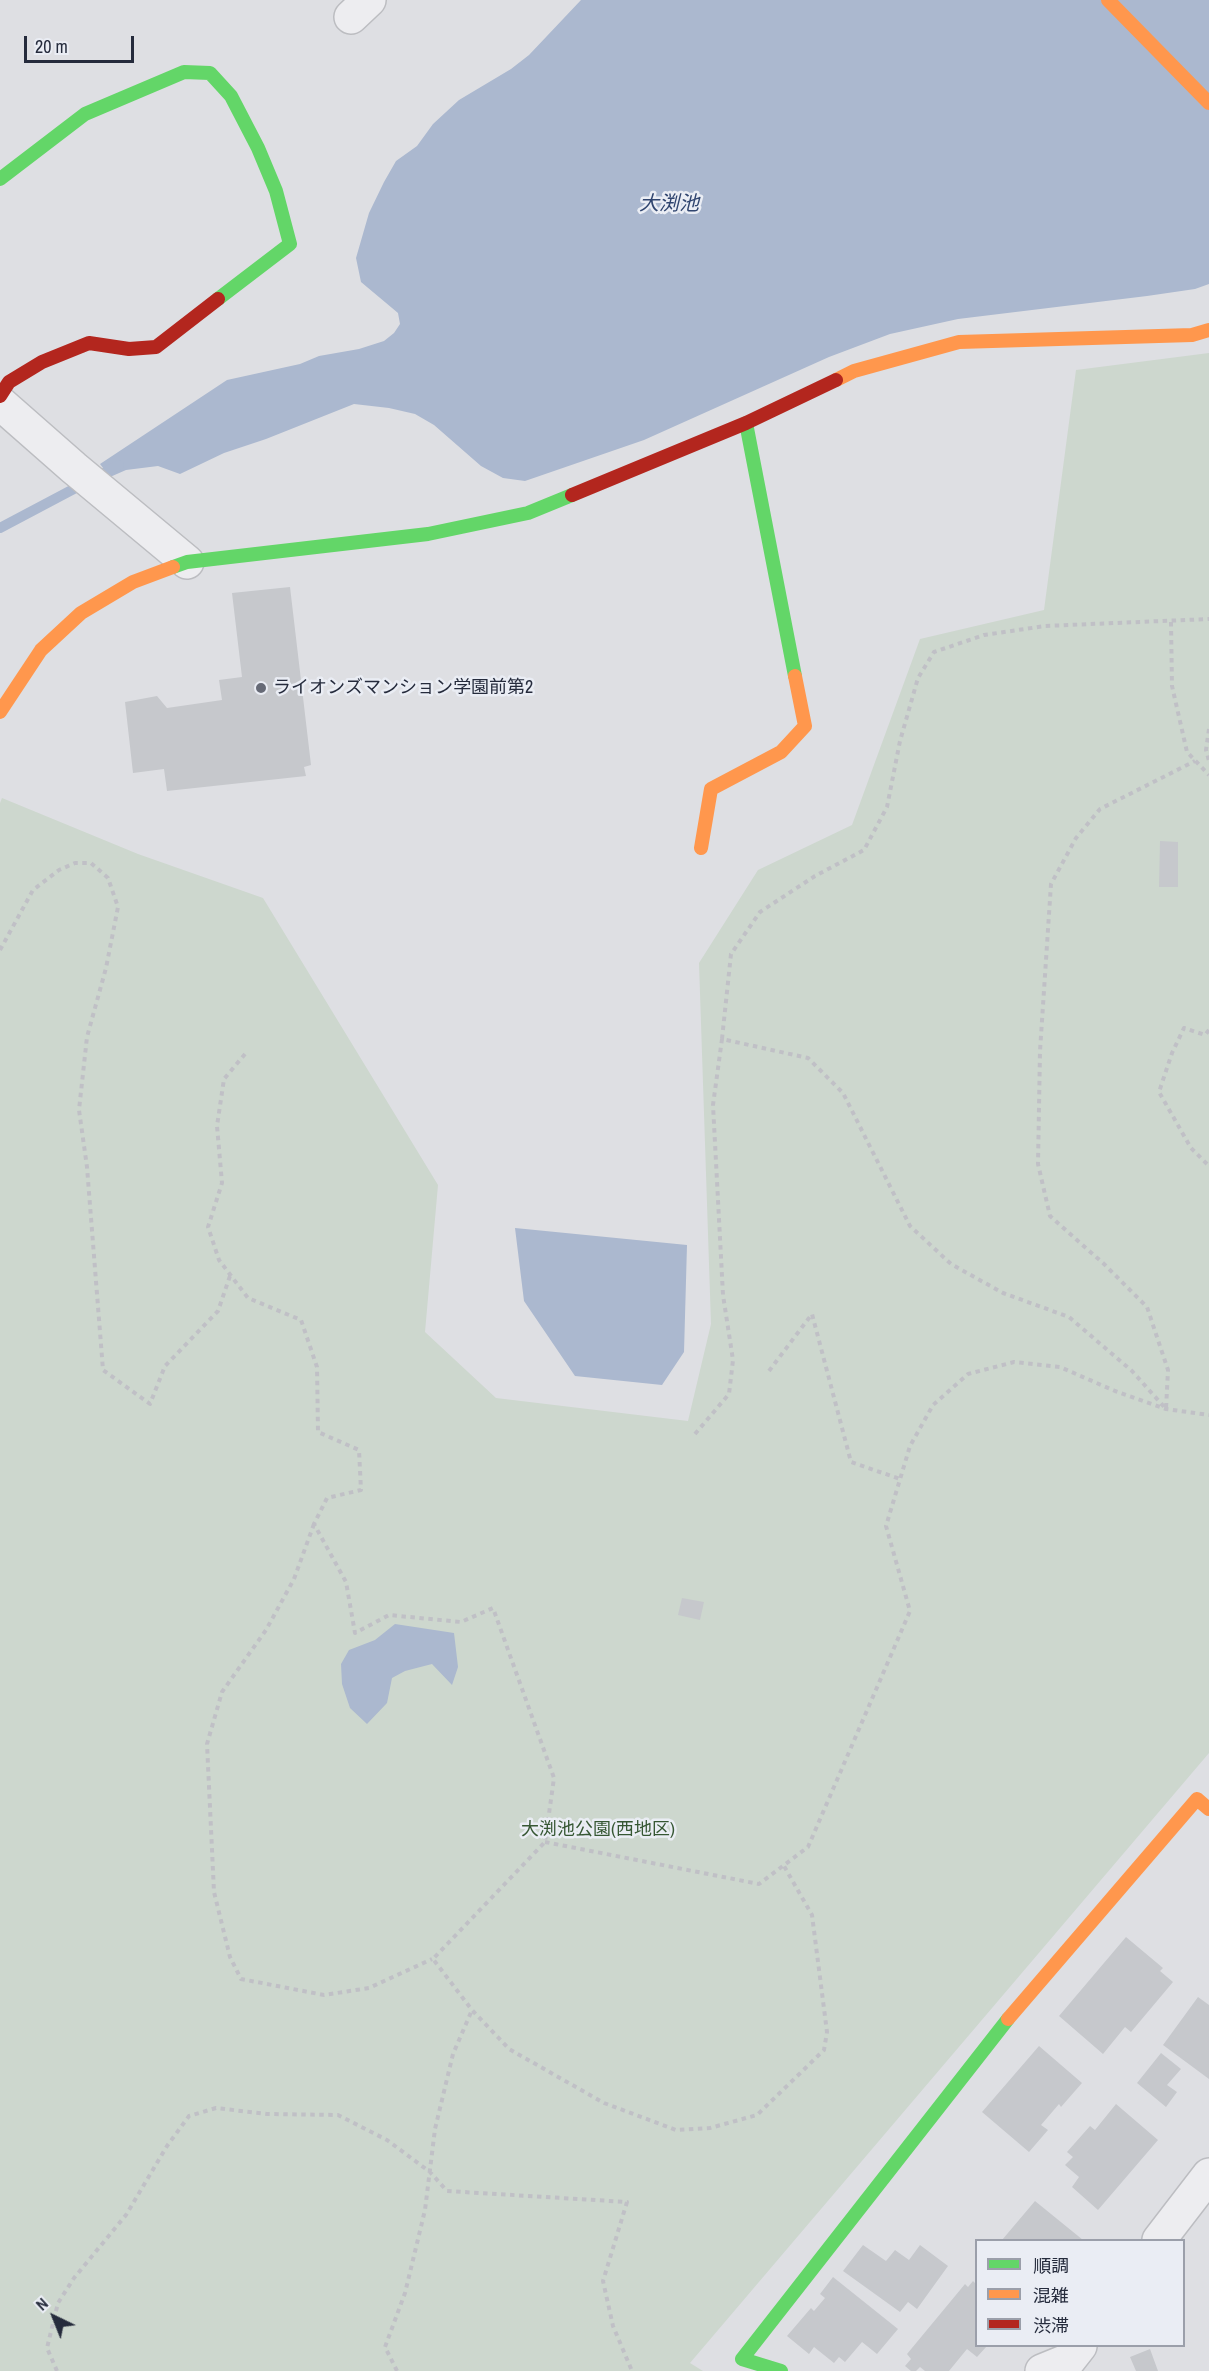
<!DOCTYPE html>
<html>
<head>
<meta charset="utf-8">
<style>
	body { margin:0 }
	#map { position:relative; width:1209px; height:2371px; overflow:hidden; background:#dedfe3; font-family:"Archivo Narrow","Noto Sans JP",sans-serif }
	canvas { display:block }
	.legend { position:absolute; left:975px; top:2239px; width:210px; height:108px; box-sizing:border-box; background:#eaedf4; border:2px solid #9b9faa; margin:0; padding:8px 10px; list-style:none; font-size:18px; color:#252b3c }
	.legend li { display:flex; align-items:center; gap:12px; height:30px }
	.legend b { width:30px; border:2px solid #9b9faa }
	.north { position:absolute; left:24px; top:2287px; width:60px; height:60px; -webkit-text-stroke:4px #eaedf4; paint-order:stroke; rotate:317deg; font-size:16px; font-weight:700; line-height:24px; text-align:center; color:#252b3c }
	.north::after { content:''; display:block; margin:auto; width:21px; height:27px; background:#252b3c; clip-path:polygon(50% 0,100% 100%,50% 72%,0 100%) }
	.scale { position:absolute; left:24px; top:36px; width:110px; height:27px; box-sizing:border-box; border:3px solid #252b3c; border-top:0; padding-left:8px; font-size:18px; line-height:21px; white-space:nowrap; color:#252b3c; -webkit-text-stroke:4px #eaedf4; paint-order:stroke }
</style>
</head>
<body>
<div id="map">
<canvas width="1209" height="2371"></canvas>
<ul class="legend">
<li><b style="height:8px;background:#63d668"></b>順調</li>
<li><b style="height:8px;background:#ff974d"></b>混雑</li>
<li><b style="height:8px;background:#b3261e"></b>渋滞</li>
</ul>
<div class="north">N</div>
<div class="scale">20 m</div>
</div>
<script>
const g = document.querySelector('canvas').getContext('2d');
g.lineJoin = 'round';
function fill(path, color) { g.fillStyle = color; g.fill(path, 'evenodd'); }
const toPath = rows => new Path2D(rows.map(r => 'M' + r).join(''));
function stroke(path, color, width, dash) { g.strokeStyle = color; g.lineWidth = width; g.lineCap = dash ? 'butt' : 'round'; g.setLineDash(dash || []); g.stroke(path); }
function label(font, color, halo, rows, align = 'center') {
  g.font = font + ' "Archivo Narrow","Noto Sans JP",sans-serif'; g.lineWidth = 5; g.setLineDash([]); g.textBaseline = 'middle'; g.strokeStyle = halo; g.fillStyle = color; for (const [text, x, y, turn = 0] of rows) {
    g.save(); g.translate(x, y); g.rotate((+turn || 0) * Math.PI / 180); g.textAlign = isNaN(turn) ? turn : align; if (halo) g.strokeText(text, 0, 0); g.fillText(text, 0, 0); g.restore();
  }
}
const green = toPath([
	[1209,353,1209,1753,690,2363,703,2371,0,2371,0,803,2,798,138,854,263,898,438,1185,425,1332,496,1398,688,1421,711,1324,699,963,758,870,852,825,920,639,1044,610,1076,370]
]);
const water = toPath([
	[581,0,1209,0,1209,284,1195,289,1147,296,958,319,890,334,829,357,644,440,525,481,503,478,481,466,434,425,415,414,389,408,354,404,266,439,224,453,180,474,158,466,126,470,110,477,100,464,227,380,300,364,319,356,359,349,384,341,394,333,400,324,398,313,361,282,356,258,369,213,384,182,396,161,417,146,433,124,459,100,511,69,529,55],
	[515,1228,687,1245,684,1352,662,1385,575,1376,524,1301],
	[395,1624,454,1633,458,1667,452,1685,432,1664,405,1671,392,1678,387,1703,367,1724,350,1708,342,1684,341,1664,349,1650,375,1640]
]);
const stream = toPath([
	[0,528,119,465]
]);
const building = toPath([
	[290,587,311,765,304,767,306,776,167,791,164,769,133,773,125,702,157,696,167,708,222,700,219,680,242,677,232,593],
	[1160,841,1178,842,1178,887,1159,887],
	[682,1598,704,1602,700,1620,678,1615],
	[1126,1937,1163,1968,1160,1971,1173,1982,1131,2032,1125,2027,1103,2054,1059,2016],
	[1198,1997,1209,2005,1209,2079,1163,2045],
	[1039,2046,1082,2083,1061,2107,1059,2104,1041,2125,1048,2130,1029,2152,982,2112],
	[1161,2053,1181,2069,1167,2085,1177,2092,1166,2107,1137,2083],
	[1116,2104,1158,2140,1098,2210,1072,2187,1079,2177,1065,2165,1073,2157,1067,2152,1090,2126,1095,2130],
	[1035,2201,1083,2240,1002,2240],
	[863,2245,886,2261,895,2250,909,2260,920,2245,948,2266,917,2309,908,2302,900,2312,843,2271],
	[833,2277,898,2329,877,2354,862,2342,845,2362,839,2357,834,2363,814,2347,809,2354,787,2336,811,2308,814,2311,825,2298,820,2294],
	[973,2281,976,2284,976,2346,987,2346,977,2357,967,2349,949,2371,925,2371,920,2367,916,2371,911,2371,905,2366,911,2359,907,2354,965,2284,968,2287],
	[1150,2349,1158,2371,1136,2371,1130,2357]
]);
const path = toPath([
	[1171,622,1172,686,1187,752,1209,775],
	[1209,729,1206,750,1209,761],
	[0,950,33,890,59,870,75,863,91,863,108,878,118,907,106,968,87,1037,79,1110,87,1167,103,1370,150,1404,165,1366,218,1311,230,1276],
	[1209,1030,1205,1035,1184,1028,1172,1053,1159,1092,1191,1148,1209,1166],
	[722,1039,731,954,760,912,815,876,864,850,887,807,900,741,918,678,934,652,984,635,1045,626,1209,619],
	[245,1054,224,1079,217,1126,222,1183,208,1227,219,1260,248,1298,301,1320,317,1367,318,1432,359,1450,361,1490,327,1498,314,1524,346,1582,355,1633,389,1615,461,1622,493,1608,554,1778,545,1842,433,1959,472,2010,509,2049,604,2103,676,2130,710,2128,757,2115,824,2050,827,2032,812,1915,784,1866],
	[769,1371,812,1314,851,1462,900,1479],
	[695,1434,729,1394,733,1360,723,1295,713,1105,722,1039,808,1058,843,1093,910,1226,951,1264,1003,1293,1069,1317,1132,1371,1166,1409,1168,1370,1147,1307,1104,1264,1050,1216,1038,1164,1040,1051,1051,884,1076,838,1100,809,1195,761],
	[314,1524,294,1579,266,1630,222,1692,207,1744,214,1892,230,1957,241,1979,324,1995,369,1988,432,1959],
	[545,1842,759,1884,808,1847,910,1611,886,1526,910,1446,933,1405,968,1374,1014,1362,1060,1367,1115,1391,1166,1409,1209,1415],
	[57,2371,47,2348,58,2303,74,2278,126,2215,167,2146,189,2116,216,2108,267,2114,338,2115,387,2140,430,2172,447,2191,627,2202,603,2281,613,2326,632,2371],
	[397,2371,385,2347,405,2293,425,2210,435,2129,453,2054,472,2010]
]);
const street = toPath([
	[351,17,369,0],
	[0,403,74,468,187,562],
	[1159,2240,1209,2175],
	[1042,2371,1069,2360,1080,2346]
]);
const fast = toPath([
	[0,179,85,114,184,72,210,73,231,96,258,148,276,191,290,244,218,299],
	[746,423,795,676],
	[173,567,187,562,428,534,528,513,572,495],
	[781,2371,742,2359,1008,2019]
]);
const slow = toPath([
	[1108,0,1209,103],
	[836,380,854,371,959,342,1192,335,1209,330],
	[0,712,41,650,81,613,133,582,173,567],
	[701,848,711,789,781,752,805,726,795,676],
	[1008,2019,1197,1799,1209,1809]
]);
const jam = toPath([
	[0,396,9,382,42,362,89,343,129,349,156,347,218,299],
	[572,495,746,423,836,380]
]);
const markers = [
	[261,688,6,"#666a76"]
];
const poiNames = [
	["ライオンズマンション学園前第2",273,688]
];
const parkNames = [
	["大渕池公園(西地区)",598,1830]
];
const waterNames = [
	["大渕池",669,205]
];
fill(green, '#cdd7ce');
fill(water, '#abb8cf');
stroke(stream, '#abb8cf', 10);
fill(building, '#c6c8cc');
stroke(street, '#bcbdc1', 36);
stroke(path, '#c0c0c6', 4, [4.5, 4.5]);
stroke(street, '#ededf0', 33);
stroke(fast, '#63d668', 14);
stroke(slow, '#ff974d', 14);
stroke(jam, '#b3261e', 14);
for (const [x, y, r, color] of markers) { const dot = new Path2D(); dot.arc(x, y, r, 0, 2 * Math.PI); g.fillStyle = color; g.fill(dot); stroke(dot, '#eaedf4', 2); }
label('18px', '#252b3c', '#eaedf4', poiNames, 'left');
label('18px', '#365733', '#eaedf4', parkNames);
label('italic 20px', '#30456f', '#eaedf4', waterNames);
</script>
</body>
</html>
